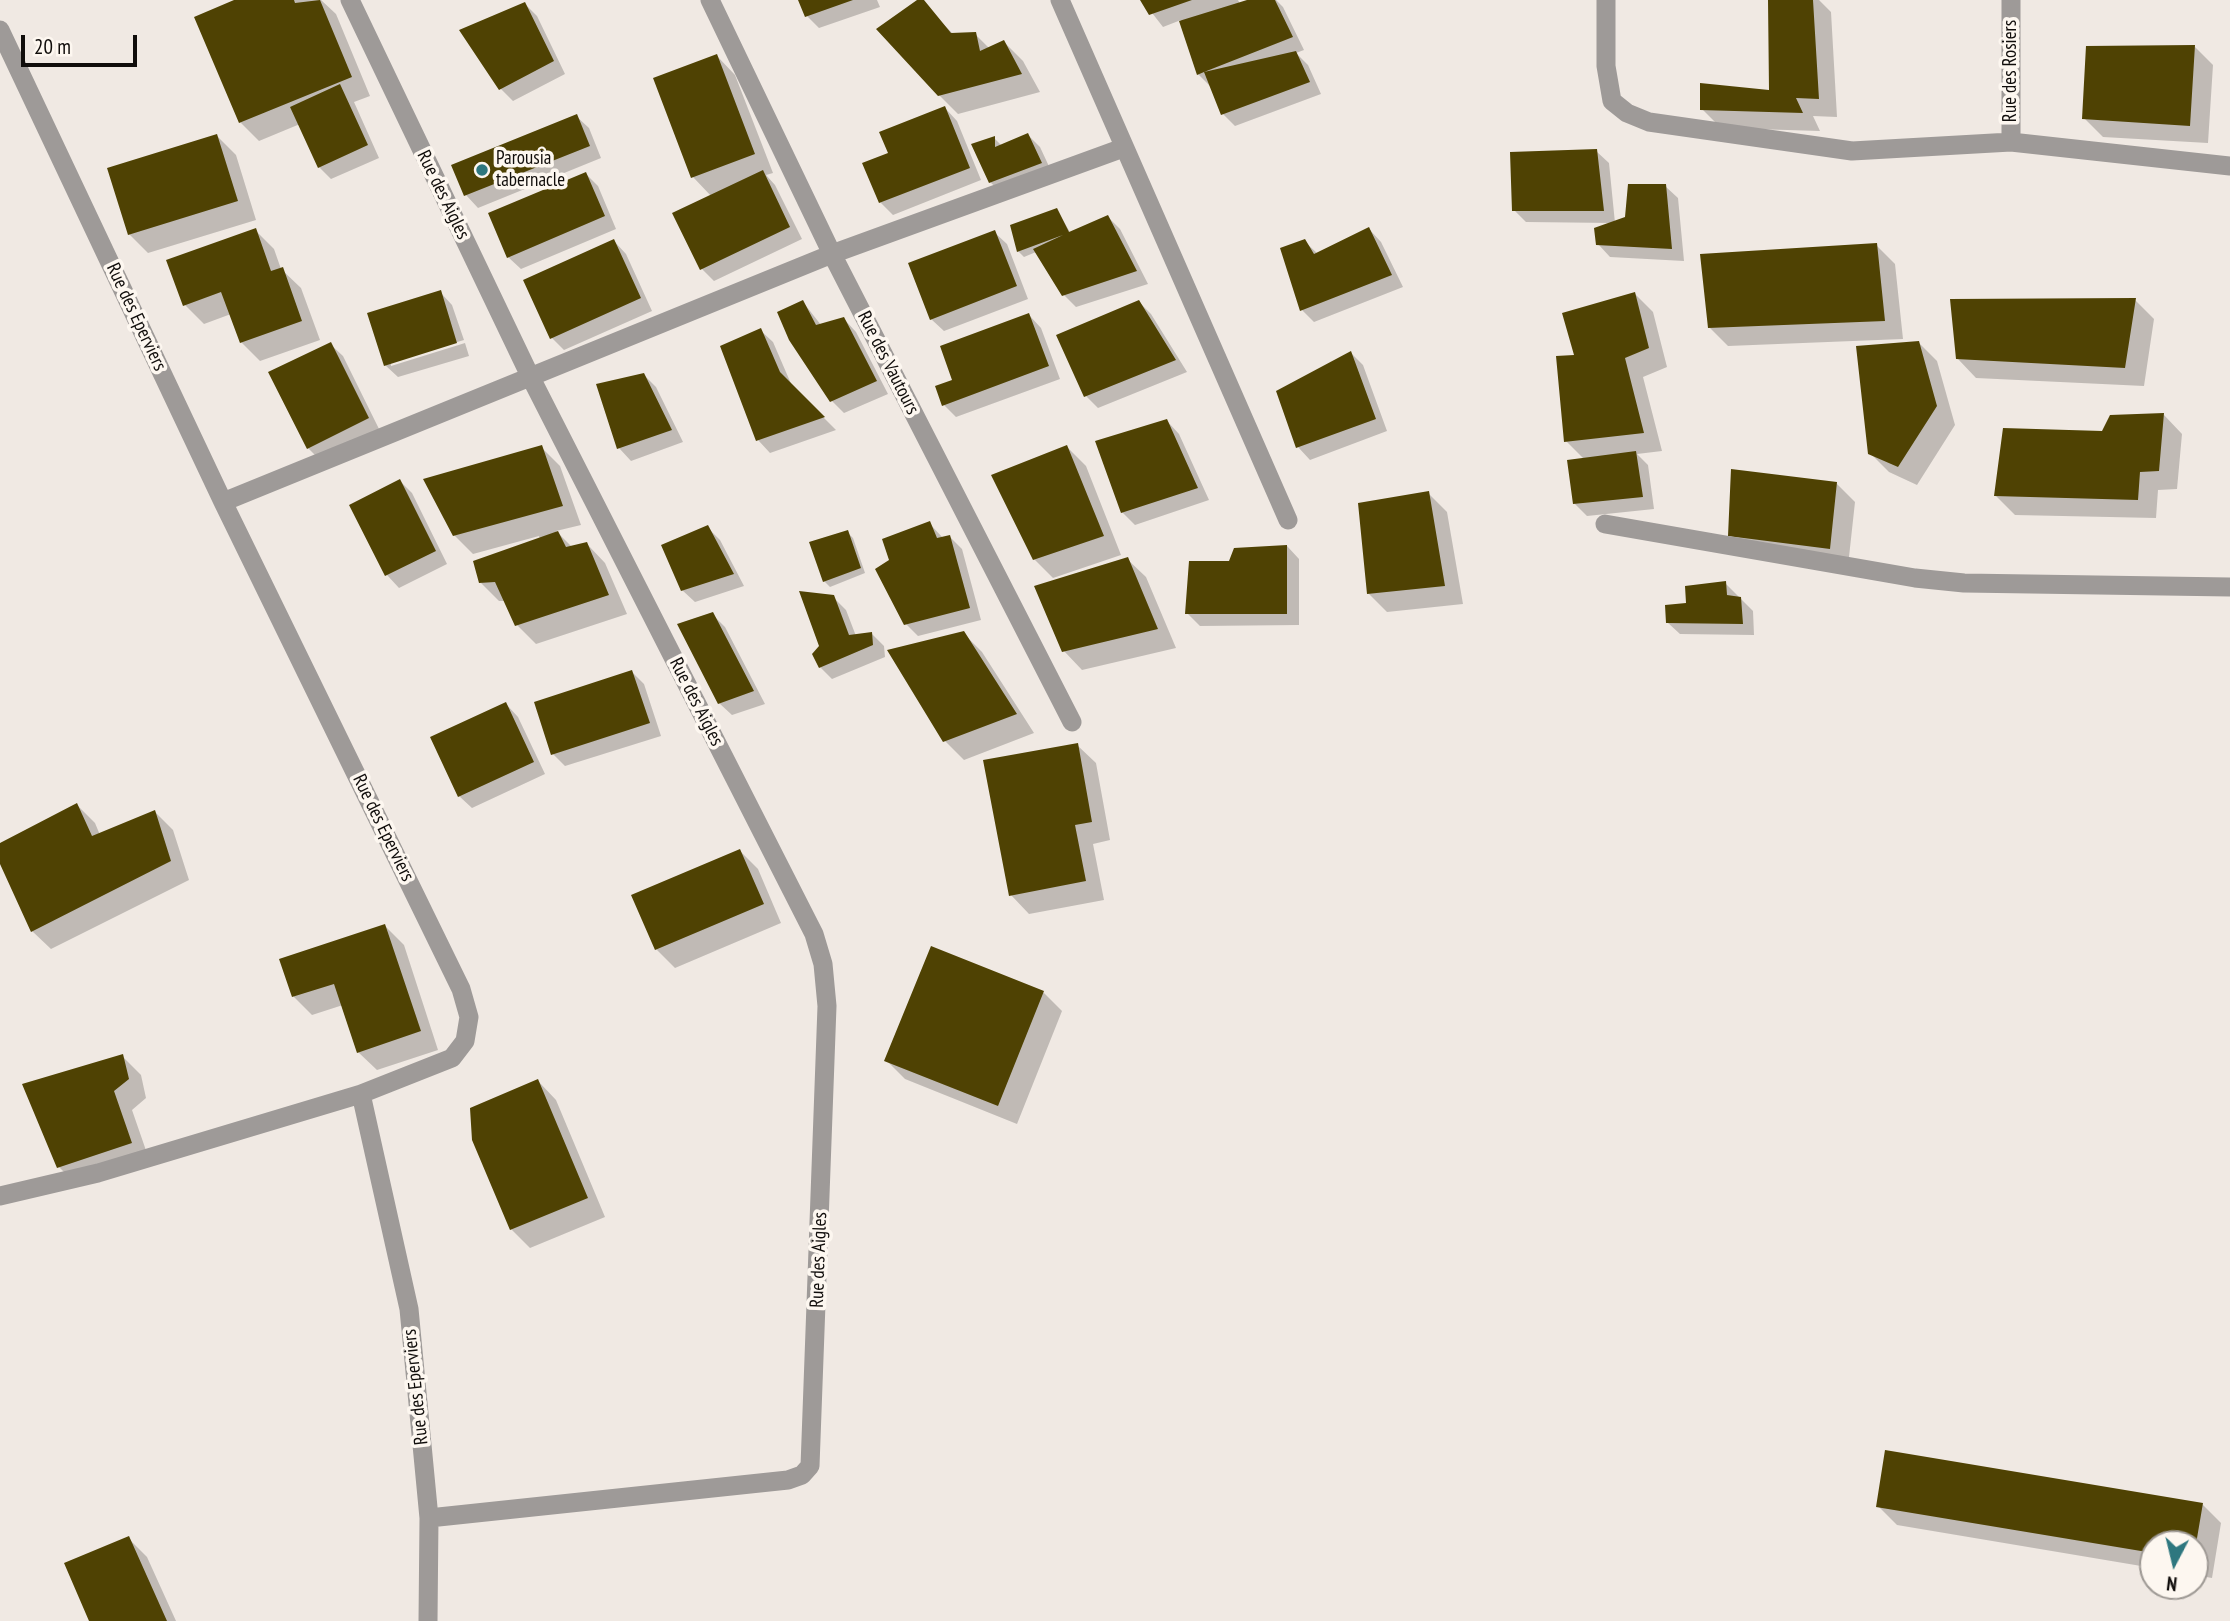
<!DOCTYPE html>
<html>
<head>
<meta charset="utf-8">
<style>
	body { margin:0 }
	#map { position:relative; width:2230px; height:1621px; overflow:hidden; background:#f0e9e3; font-family:"PT Sans Narrow",sans-serif }
	canvas { display:block }
	.north { position:absolute; left:2139px; top:1530px; width:70px; height:70px; box-sizing:border-box; background:#fdf7f0; border:2px solid #9e9994; border-radius:50%; rotate:187deg; font-size:19px; font-weight:700; line-height:28px; text-align:center; color:#100d0b }
	.north::after { content:''; display:block; margin:auto; width:24px; height:32px; background:#2e777f; clip-path:polygon(50% 0,100% 100%,50% 72%,0 100%) }
	.scale { position:absolute; left:21px; top:35px; width:116px; height:32px; box-sizing:border-box; border:4px solid #100d0b; border-top:0; padding-left:9px; font-size:21px; line-height:24px; white-space:nowrap; color:#100d0b; -webkit-text-stroke:5px #fdf7f0; paint-order:stroke }
</style>
</head>
<body>
<div id="map">
<canvas width="2230" height="1621"></canvas>
<div class="north">N</div>
<div class="scale">20 m</div>
</div>
<script>
const g = document.querySelector('canvas').getContext('2d');
g.lineJoin = 'round';
function fill(path, color) { g.fillStyle = color; g.fill(path, 'evenodd'); }
const toPath = rows => new Path2D(rows.map(r => 'M' + r).join(''));
function stroke(path, color, width, dash) { g.strokeStyle = color; g.lineWidth = width; g.lineCap = dash ? 'butt' : 'round'; g.setLineDash(dash || []); g.stroke(path); }
function label(font, color, halo, rows, align = 'center') {
  g.font = font + ' "PT Sans Narrow",sans-serif'; g.lineWidth = 7; g.setLineDash([]); g.textBaseline = 'middle'; g.strokeStyle = halo; g.fillStyle = color; for (const [text, x, y, turn = 0] of rows) {
    g.save(); g.translate(x, y); g.rotate((+turn || 0) * Math.PI / 180); g.textAlign = isNaN(turn) ? turn : align; if (halo) g.strokeText(text, 0, 0); g.fillText(text, 0, 0); g.restore();
  }
}
const shadow = toPath([
	[238,0,321,0,336,14,370,96,354,102,379,158,331,179,319,167,300,124,259,141,240,122],
	[800,0,877,0,880,7,819,28,807,16],
	[920,0,954,35,975,34,990,49,1004,42,1023,61,1040,92,958,114,939,95],
	[1142,0,1238,0,1240,4,1253,0,1276,0,1283,7,1304,50,1296,53,1308,65,1321,94,1235,126,1223,114,1210,86,1198,74,1181,20,1163,27],
	[1770,0,1819,0,1831,12,1837,117,1813,116,1820,131,1721,128,1702,109,1770,92],
	[525,4,537,16,565,74,513,101,500,88],
	[2195,47,2213,65,2208,143,2103,137,2084,118],
	[717,56,735,75,773,173,766,175,775,185,802,239,714,281,702,269,712,197,693,177,655,79],
	[945,108,957,121,981,180,893,215,880,202,890,154],
	[576,116,589,128,601,158,478,208,466,195,454,166],
	[1028,135,1040,147,1053,175,1003,194,990,182,994,138,1002,146],
	[217,136,236,155,256,220,148,253,129,234],
	[1596,151,1609,163,1615,223,1627,218,1665,186,1678,198,1684,261,1610,257,1598,244,1613,223,1526,222,1514,210],
	[586,174,598,186,616,229,521,269,508,257],
	[1057,210,1071,234,1108,217,1120,229,1148,284,1076,307,1063,294,1036,252,1024,257,1018,251],
	[1369,229,1381,242,1403,287,1314,322,1302,310,1304,241,1318,254],
	[255,230,274,249,281,269,301,288,320,340,260,361,241,342,231,314,204,324,185,305],
	[994,232,1007,244,1028,299,944,331,931,319],
	[614,241,626,254,652,311,564,350,551,337],
	[1876,245,1895,264,1903,339,1728,346,1709,327],
	[440,292,452,305,464,340,391,362,391,366,465,343,469,356,398,377,385,365],
	[1635,294,1653,312,1667,367,1643,377,1662,451,1637,454,1648,465,1654,509,1587,516,1574,503,1584,459,1566,441,1576,357],
	[2135,300,2154,319,2144,386,1976,378,1958,359],
	[803,302,821,325,844,319,856,332,888,394,844,413,832,401],
	[1139,302,1151,314,1187,372,1098,408,1086,396],
	[1029,315,1041,328,1060,379,956,417,944,405,955,381],
	[760,330,773,342,792,386,836,430,770,453,758,440],
	[1918,342,1937,361,1955,425,1917,485,1889,472,1870,453],
	[330,344,343,356,380,431,321,461,308,448,271,373],
	[1351,353,1363,365,1387,431,1310,460,1298,447],
	[644,375,656,387,683,442,631,461,619,448,598,385],
	[2164,415,2182,434,2177,489,2158,490,2156,518,2015,515,1996,496,2103,433],
	[1167,421,1179,434,1209,500,1135,525,1122,512],
	[541,447,560,466,581,525,556,531,572,547,587,544,605,563,627,614,536,644,517,625,506,601,499,601,481,583,540,539,539,536,473,554,454,535],
	[1067,447,1086,466,1121,555,1053,578,1034,559],
	[400,481,412,493,447,564,399,588,387,575,351,506],
	[1836,483,1855,502,1848,566,1749,554,1730,535],
	[1428,493,1447,512,1463,604,1387,612,1368,593],
	[929,523,943,538,950,537,962,549,981,620,918,636,906,624,891,561],
	[707,527,720,540,744,586,695,602,682,590],
	[847,532,853,538,865,573,830,587,824,581],
	[1287,546,1299,559,1299,625,1200,626,1187,613],
	[1127,559,1146,577,1176,648,1082,670,1064,651],
	[1725,583,1753,611,1754,635,1680,634,1667,622,1687,605],
	[833,597,846,610,856,636,872,634,884,646,885,657,832,679,820,667,821,646],
	[712,614,725,627,765,704,732,715,719,703],
	[963,633,982,652,1034,733,964,760,945,741,890,651],
	[632,672,644,684,661,736,565,766,553,754],
	[506,704,518,717,545,774,472,808,459,796],
	[1077,745,1096,763,1110,840,1093,844,1104,900,1029,914,1011,895],
	[77,805,95,823,100,835,155,812,173,830,189,880,51,949,32,931,0,860,0,845],
	[740,851,758,869,781,923,675,968,656,949],
	[385,926,404,945,438,1050,377,1070,358,1052,343,1005,312,1015,294,997,282,960],
	[932,948,1044,993,1062,1011,1017,1124,905,1079,886,1060],
	[122,1056,141,1075,146,1098,132,1110,150,1162,78,1186,59,1167],
	[538,1081,556,1100,605,1217,530,1248,511,1229],
	[2202,1504,2221,1523,2212,1578,2195,1575,2195,1544,2153,1544,2153,1568,1897,1525,1878,1506],
	[128,1538,147,1557,176,1621,91,1621]
]);
const building = toPath([
	[234,0,294,0,295,3,320,0,352,77,239,123,194,17],
	[798,0,853,0,805,17],
	[917,0,924,0,951,33,976,32,980,51,1004,40,1022,74,938,96,876,29],
	[1140,0,1192,0,1149,15],
	[1247,0,1275,0,1293,37,1204,72,1296,51,1310,82,1221,115,1204,72,1197,75,1179,21],
	[1768,0,1813,0,1819,99,1796,98,1803,113,1700,110,1700,83,1769,90],
	[525,2,554,61,499,90,459,30],
	[2195,45,2190,126,2082,119,2086,46],
	[717,54,755,154,691,178,653,78],
	[340,84,368,145,318,168,290,107],
	[945,106,970,168,879,203,862,163,888,153,879,132],
	[577,114,590,146,464,196,451,165],
	[1028,133,1042,163,989,183,971,144,995,136,995,147],
	[217,134,238,201,128,235,107,168],
	[1597,149,1604,211,1512,211,1510,152],
	[763,170,790,227,700,270,672,213],
	[586,172,605,216,507,258,488,213],
	[1628,184,1666,184,1672,249,1596,245,1594,228,1625,217],
	[1057,208,1069,232,1108,215,1137,271,1062,296,1033,249,1063,235,1017,252,1010,225],
	[1369,227,1392,275,1300,311,1280,248,1305,239,1314,254],
	[256,228,271,271,283,267,302,321,240,343,221,292,183,306,166,260],
	[995,230,1017,286,930,320,908,263],
	[614,239,641,298,550,339,523,280],
	[1877,243,1885,321,1708,328,1700,254],
	[441,290,457,343,384,366,367,313],
	[1635,292,1649,348,1625,358,1644,433,1564,442,1556,356,1574,355,1562,313],
	[2136,298,2125,368,1956,359,1950,299],
	[803,300,816,325,844,317,877,381,830,402,789,340,777,312],
	[1139,300,1176,360,1084,397,1056,335],
	[1029,313,1049,366,942,406,935,386,952,380,940,346],
	[761,328,780,372,825,417,756,441,720,346],
	[1919,341,1937,406,1898,467,1868,454,1856,346],
	[331,342,369,418,307,449,268,372],
	[1351,351,1376,419,1296,448,1276,391],
	[644,373,672,430,617,449,596,384],
	[2164,413,2159,471,2140,472,2138,500,1994,496,2003,428,2102,431,2110,415],
	[1167,419,1198,488,1121,513,1095,441],
	[542,445,563,506,453,536,423,479],
	[1067,445,1104,536,1033,560,991,475],
	[1636,451,1643,497,1573,504,1567,460],
	[1731,469,1837,482,1830,549,1728,536],
	[400,479,436,551,385,576,349,505],
	[1429,491,1445,586,1367,594,1358,503],
	[930,521,937,538,950,535,970,608,904,625,875,569,889,560,882,539],
	[708,525,734,574,681,591,661,545],
	[848,530,861,568,823,582,809,542],
	[558,531,566,547,587,542,609,595,515,626,495,582,479,583,473,561],
	[1287,545,1287,614,1185,614,1189,561,1229,561,1234,548],
	[1128,557,1158,629,1062,652,1034,586],
	[1726,581,1727,595,1741,597,1743,624,1666,623,1665,605,1686,603,1685,586],
	[799,591,834,595,849,635,872,632,873,645,819,668,812,654,819,646],
	[713,612,754,691,718,704,677,624],
	[964,631,1017,714,943,742,887,650],
	[632,670,650,723,551,755,534,702],
	[506,702,534,762,458,797,430,737],
	[1078,743,1092,822,1075,825,1086,881,1009,896,983,760],
	[77,803,92,836,155,810,171,861,31,932,0,864,0,843],
	[740,849,764,904,655,950,631,895],
	[385,924,421,1031,357,1053,334,984,292,997,279,959],
	[931,946,1044,991,998,1106,884,1061],
	[123,1054,129,1079,114,1091,132,1143,57,1168,22,1084],
	[538,1079,588,1198,510,1230,472,1140,470,1108],
	[1885,1450,2203,1503,2196,1544,2153,1544,2153,1553,1876,1507],
	[129,1536,167,1621,89,1621,64,1563]
]);
const minor = toPath([
	[350,0,530,376,814,934,823,964,827,1006,810,1466,802,1475,788,1480,429,1518],
	[710,0,832,254,1072,722],
	[1060,0,1288,520],
	[1606,0,1606,66,1612,101,1627,113,1649,122,1852,151,2011,142,2230,166],
	[0,30,223,502,461,989,469,1017,465,1041,452,1058,361,1094,409,1309,429,1518,428,1621],
	[2011,142,2011,0],
	[223,502,832,254,1123,148],
	[1605,524,1915,578,1964,583,2230,587],
	[0,1196,98,1173,361,1094]
]);
const markers = [
	[482,170,7,"#2e777f"]
];
const streetNames = [
	["Rue des Rosiers",2011,71,-90],
	["Rue des Aigles",443,195,64],
	["Rue des Eperviers",136,317,65],
	["Rue des Vautours",888,363,63],
	["Rue des Aigles",696,702,63],
	["Rue des Eperviers",383,828,64],
	["Rue des Aigles",819,1260,-88],
	["Rue des Eperviers",416,1387,-96]
];
const poiNames = [
	["Parousia",496,159],
	["tabernacle",496,181]
];
fill(shadow, '#0003');
fill(building, '#4f4203');
stroke(minor, '#9e9a98', 19);
for (const [x, y, r, color] of markers) { const dot = new Path2D(); dot.arc(x, y, r, 0, 2 * Math.PI); g.fillStyle = color; g.fill(dot); stroke(dot, '#fdf7f0', 2.5); }
label('19px', '#100d0b', '#fdf7f0', streetNames);
label('19px', '#100d0b', '#fdf7f0', poiNames, 'left');
</script>
</body>
</html>
